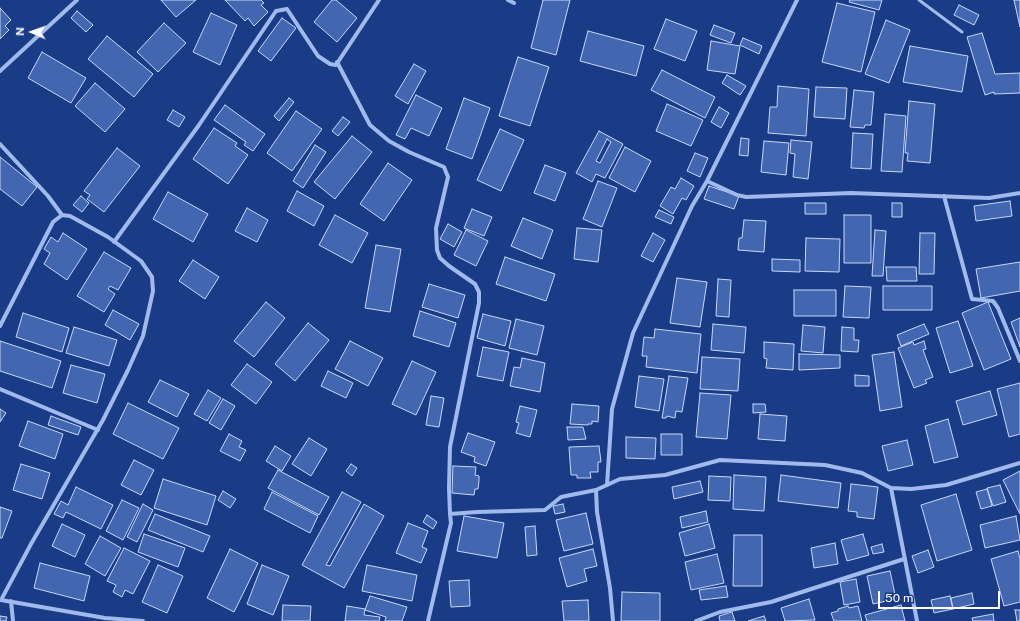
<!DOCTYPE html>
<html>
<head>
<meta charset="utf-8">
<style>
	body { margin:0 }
	#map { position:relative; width:1020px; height:621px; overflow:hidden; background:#1a3c87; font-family:"Public Sans",sans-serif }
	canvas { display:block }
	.north { position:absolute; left:12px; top:12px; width:40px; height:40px; -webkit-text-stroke:3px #1a3c87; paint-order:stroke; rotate:272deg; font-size:11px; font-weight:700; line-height:16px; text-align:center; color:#fff }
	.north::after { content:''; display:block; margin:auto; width:14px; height:18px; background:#fff; clip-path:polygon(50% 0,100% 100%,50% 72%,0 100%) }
	.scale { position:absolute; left:878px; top:591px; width:122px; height:18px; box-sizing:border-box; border:2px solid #fff; border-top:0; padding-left:5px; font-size:12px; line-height:14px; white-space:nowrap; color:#fff; -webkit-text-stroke:3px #1a3c87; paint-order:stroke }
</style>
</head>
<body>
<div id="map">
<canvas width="1020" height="621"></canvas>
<div class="north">N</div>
<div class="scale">50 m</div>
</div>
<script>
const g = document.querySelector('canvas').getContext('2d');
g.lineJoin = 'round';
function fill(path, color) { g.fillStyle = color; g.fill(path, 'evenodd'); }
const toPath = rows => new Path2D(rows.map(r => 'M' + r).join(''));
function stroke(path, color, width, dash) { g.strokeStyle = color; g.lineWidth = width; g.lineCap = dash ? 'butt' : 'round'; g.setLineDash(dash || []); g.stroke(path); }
const building = toPath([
	[161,0,196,0,176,17,161,0],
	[225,0,261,0,264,3,261,5,268,12,254,26,248,18,245,21,225,0],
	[332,0,336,0,357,18,337,42,314,22,332,0],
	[543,0,570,0,556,55,531,48,543,0],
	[850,0,882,0,879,10,849,2,850,0],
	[1014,0,1020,0,1020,27,1014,0],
	[837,3,875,12,861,72,822,62,837,3],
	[959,5,979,15,974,25,954,15,959,5],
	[0,8,11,20,5,26,9,30,0,39,0,8],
	[77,11,93,25,86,32,71,18,77,11],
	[211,13,237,25,220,65,193,52,211,13],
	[282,18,296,28,271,61,258,51,282,18],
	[666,19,697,31,685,61,654,49,666,19],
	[886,20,910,30,889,83,865,74,886,20],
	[164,23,186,43,158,72,137,52,164,23],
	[714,25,735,33,731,43,710,35,714,25],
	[588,31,644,46,636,76,580,61,588,31],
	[982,33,995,74,1020,73,1020,93,994,94,994,92,985,95,967,37,982,33],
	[107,36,153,74,134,97,88,59,107,36],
	[743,38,762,46,759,54,740,45,743,38],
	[711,41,740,46,735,74,707,70,711,41],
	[910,46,968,56,962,92,903,82,910,46],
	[42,52,86,78,71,103,28,78,42,52],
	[518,57,549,67,530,126,499,116,518,57],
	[414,64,426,71,408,104,395,96,414,64],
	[662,70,715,97,705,118,651,90,662,70],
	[727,75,746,86,740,95,722,83,727,75],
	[95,83,125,109,105,132,75,106,95,83],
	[778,86,809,89,806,136,768,133,770,107,777,107,778,86],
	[816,87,847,88,845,119,814,117,816,87],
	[854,90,874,92,871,125,865,125,864,128,850,127,854,90],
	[416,95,442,108,429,136,411,128,405,139,396,135,416,95],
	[289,98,294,102,279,121,274,116,289,98],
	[464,98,490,108,472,159,446,149,464,98],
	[909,101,935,104,930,163,907,161,908,153,905,153,909,101],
	[667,104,703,120,691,146,656,131,667,104],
	[225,105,265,134,253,151,244,145,246,142,214,120,225,105],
	[719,107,729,113,721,128,711,122,719,107],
	[173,110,185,117,179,127,167,120,173,110],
	[296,111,322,129,292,171,267,153,296,111],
	[885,114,906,116,902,172,881,171,885,114],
	[343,117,350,122,338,136,332,131,343,117],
	[214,128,237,143,235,146,248,155,228,184,193,159,214,128],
	[500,129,524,140,501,191,477,180,500,129],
	[599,131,623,144,605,178,596,174,592,182,576,173,599,131],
	[607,139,611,142,600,163,596,161,607,139],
	[853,133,873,134,871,169,851,168,853,133],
	[352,136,372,152,335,199,314,182,352,136],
	[741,138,749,139,748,156,739,155,741,138],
	[791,140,812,142,808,179,793,177,795,154,790,153,791,140],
	[764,141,789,143,786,175,761,172,764,141],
	[315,145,326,152,303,188,293,181,315,145],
	[625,147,651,161,635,192,609,178,625,147],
	[117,148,140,166,104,212,87,199,90,195,84,191,117,148],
	[695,153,708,158,700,177,687,171,695,153],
	[0,157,37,187,22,206,0,189,0,157],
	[388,163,412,180,384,221,360,204,388,163],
	[545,165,566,173,555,201,534,193,545,165],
	[681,178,694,186,686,200,682,198,673,214,660,206,671,187,675,189,681,178],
	[598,181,617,188,602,227,583,219,598,181],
	[709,186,739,196,734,209,704,199,709,186],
	[297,191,324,206,314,226,287,211,297,191],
	[168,192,208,214,193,242,153,219,168,192],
	[81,196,89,203,82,212,73,205,81,196],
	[1010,201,1012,216,976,221,974,206,1010,201],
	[805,203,826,203,826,214,805,214,805,203],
	[892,203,902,203,902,217,892,217,892,203],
	[247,208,268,220,257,242,235,231,247,208],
	[472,209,492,217,484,236,464,228,472,209],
	[659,210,674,217,671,224,655,217,659,210],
	[335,215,368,233,352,263,319,245,335,215],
	[844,215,871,215,871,263,844,263,844,215],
	[523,218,553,230,542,259,511,246,523,218],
	[744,220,766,221,764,252,738,250,739,238,742,238,744,220],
	[448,224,462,232,454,247,440,239,448,224],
	[577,228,602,230,598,262,574,259,577,228],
	[466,230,488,241,476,266,454,255,466,230],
	[875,230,886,231,883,276,872,276,875,230],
	[63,233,87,249,67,280,44,264,50,253,44,249,51,237,58,242,63,233],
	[653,233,665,240,653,262,641,256,653,233],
	[920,233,935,233,934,274,919,274,920,233],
	[806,238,840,239,839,272,805,271,806,238],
	[376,245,401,249,390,312,365,308,376,245],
	[104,252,131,268,118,290,110,286,108,289,115,294,104,312,77,296,104,252],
	[505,257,555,274,546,301,496,284,505,257],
	[772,259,800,260,800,272,772,271,772,259],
	[193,260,219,277,205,299,179,281,193,260],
	[1020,262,1020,291,981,298,976,269,1020,262],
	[886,267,916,267,917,281,887,281,886,267],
	[677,278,707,282,700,327,670,323,677,278],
	[718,279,731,280,729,317,716,316,718,279],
	[429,284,465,295,458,318,422,307,429,284],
	[845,286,871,287,869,318,843,317,845,286],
	[883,286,932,286,932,310,883,310,883,286],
	[794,290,836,290,836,316,794,316,794,290],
	[266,302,285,318,254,357,234,341,266,302],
	[988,302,1011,359,984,370,962,313,988,302],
	[113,310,139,324,130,340,105,325,113,310],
	[420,311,456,323,449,347,413,336,420,311],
	[23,313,69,328,62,352,16,337,23,313],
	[483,314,511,321,505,346,477,338,483,314],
	[1020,318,1020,347,1011,322,1020,318],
	[516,319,544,326,537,355,509,348,516,319],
	[958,321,973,366,950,373,936,328,958,321],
	[308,323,329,340,295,381,275,364,308,323],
	[713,324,746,327,744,353,711,350,713,324],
	[924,324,929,334,901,346,897,335,924,324],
	[803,325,825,327,823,353,801,351,803,325],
	[74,327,117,340,109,366,66,353,74,327],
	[842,327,854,328,854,340,859,340,858,352,841,351,842,327],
	[655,329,701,334,697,373,646,367,647,356,642,356,644,337,654,338,655,329],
	[0,341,61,361,52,388,0,371,0,341],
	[350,341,383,358,368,386,335,369,350,341],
	[924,341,926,349,923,350,933,377,925,380,927,383,914,388,898,348,913,342,914,345,924,341],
	[764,342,794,344,793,370,766,368,767,359,764,358,764,342],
	[483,347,509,352,503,381,477,376,483,347],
	[894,352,902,407,880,411,872,355,894,352],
	[799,354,840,355,840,368,799,370,799,354],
	[702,357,740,359,738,391,700,389,702,357],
	[522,358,545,363,540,392,510,386,514,367,520,368,522,358],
	[412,361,436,372,416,415,392,404,412,361],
	[247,364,272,382,256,404,231,385,247,364],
	[71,365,105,374,97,403,63,393,71,365],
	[328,371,353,383,346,398,321,386,328,371],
	[855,375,869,376,869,386,855,386,855,375],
	[639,376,664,379,659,411,635,407,639,376],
	[669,376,688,378,682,412,676,411,675,418,667,416,666,418,662,418,669,376],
	[160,380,189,394,177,417,148,402,160,380],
	[1020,383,1020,434,1009,437,997,389,1020,383],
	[208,390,221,398,207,421,194,414,208,390],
	[990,391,997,415,963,425,956,401,990,391],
	[700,393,731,395,727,439,696,437,700,393],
	[431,396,444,398,439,427,426,425,431,396],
	[223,399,235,406,221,430,209,423,223,399],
	[128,403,179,428,163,459,113,434,128,403],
	[572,404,599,406,598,422,592,421,592,424,588,424,588,425,570,424,572,404],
	[753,404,765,404,766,412,753,413,753,404],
	[520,406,537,410,530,437,516,433,519,423,516,422,520,406],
	[0,409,6,413,0,422,0,409],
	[760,414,787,416,785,441,758,439,760,414],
	[51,416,81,427,78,435,48,425,51,416],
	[948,419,958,457,934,463,925,426,948,419],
	[28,421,63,434,55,459,19,446,28,421],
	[567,427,583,427,586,439,568,440,567,427],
	[468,433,495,442,486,466,474,462,475,457,461,452,468,433],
	[229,434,242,441,239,447,246,450,240,461,220,451,229,434],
	[661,434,682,434,682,455,661,455,661,434],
	[626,437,656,438,655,459,626,458,626,437],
	[309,438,327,449,311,476,292,464,309,438],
	[907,440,913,465,888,471,882,446,907,440],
	[275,446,291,456,282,471,266,461,275,446],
	[599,446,601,462,598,462,598,472,590,472,591,478,577,478,577,475,571,475,569,447,599,446],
	[134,460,154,470,141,495,121,485,134,460],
	[21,464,50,473,42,499,13,490,21,464],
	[351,464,357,468,352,476,346,471,351,464],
	[453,466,476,467,475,475,479,476,479,481,478,489,475,489,474,495,452,493,453,466],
	[278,470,329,497,319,515,268,488,278,470],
	[1020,471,1020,514,1003,480,1020,471],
	[734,475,766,477,764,511,733,509,734,475],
	[781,475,841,483,838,508,778,501,781,475],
	[709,476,731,477,730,501,708,500,709,476],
	[163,479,216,496,207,525,154,508,163,479],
	[700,481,703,492,674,499,672,487,700,481],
	[851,484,878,487,874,519,857,517,857,512,848,511,851,484],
	[1000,485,1006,502,993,506,987,488,1000,485],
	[76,487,113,505,101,529,66,512,63,518,54,514,61,501,68,505,76,487],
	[987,489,992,506,981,509,976,492,987,489],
	[223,491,236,499,230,508,218,500,223,491],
	[272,492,318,516,310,533,264,509,272,492],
	[342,492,361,502,326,565,330,566,364,504,384,516,344,588,302,565,342,492],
	[956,494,972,550,937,561,921,505,956,494],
	[122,500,139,508,123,540,106,531,122,500],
	[143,504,153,510,137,542,127,537,143,504],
	[563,504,565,512,555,514,553,506,563,504],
	[0,507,12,511,2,538,0,538,0,507],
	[706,511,708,522,682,528,680,517,706,511],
	[586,513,593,544,564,551,556,520,586,513],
	[155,514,210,536,203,552,148,530,155,514],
	[427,515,437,522,433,529,423,522,427,515],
	[464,516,504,523,497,558,457,551,464,516],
	[1016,516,1020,540,985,548,980,525,1016,516],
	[408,523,428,531,422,547,427,549,421,563,396,553,408,523],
	[62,524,85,535,75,557,52,546,62,524],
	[709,524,715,548,685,556,679,533,709,524],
	[535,526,537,555,527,556,525,527,535,526],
	[144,534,185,548,178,567,138,552,144,534],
	[863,534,869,555,847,561,841,540,863,534],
	[734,535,762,535,762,586,733,586,734,535],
	[100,536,121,548,105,576,85,564,100,536],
	[835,543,838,564,814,568,811,548,835,543],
	[882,544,884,552,873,554,871,547,882,544],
	[124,548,150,561,133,594,125,590,122,597,113,592,116,585,107,581,124,548],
	[230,549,258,563,234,612,207,598,230,549],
	[593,549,597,566,584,569,587,581,567,587,559,558,593,549],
	[928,550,934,567,918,573,912,556,928,550],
	[1018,551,1020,559,1020,602,1004,606,991,559,1018,551],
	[717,554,724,583,691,590,685,562,717,554],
	[40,563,90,576,84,601,34,588,40,563],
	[158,565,183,576,167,613,142,602,158,565],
	[262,565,289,576,273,615,247,604,262,565],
	[367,565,417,575,412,601,362,591,367,565],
	[890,571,896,599,873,604,867,576,890,571],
	[856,579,860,602,844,605,840,582,856,579],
	[469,580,470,606,451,607,449,581,469,580],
	[726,586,728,597,701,600,699,590,726,586],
	[622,592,660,593,660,621,621,621,622,592],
	[972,593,974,604,953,609,951,598,972,593],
	[370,596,407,607,402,621,385,621,386,617,365,610,370,596],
	[950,596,953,609,934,613,931,600,950,596],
	[809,599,815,620,785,621,781,608,809,599],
	[588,600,589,621,564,621,562,601,588,600],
	[283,605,311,606,310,621,282,621,283,605],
	[901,605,905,621,867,621,865,615,901,605],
	[347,606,365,609,364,615,380,617,379,621,345,621,347,606],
	[848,606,849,608,858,606,862,621,834,621,831,613,838,611,838,609,848,606],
	[1015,610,1020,610,1020,621,1017,621,1015,610],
	[732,612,735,621,720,621,719,616,732,612],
	[993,614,994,621,973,621,972,618,993,614],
	[0,616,7,617,6,621,0,621,0,616],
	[764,616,766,621,748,621,764,616]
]);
const lane = toPath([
	[919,0,962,32]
]);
const street = toPath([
	[508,0,514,3],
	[337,62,370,125,389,141,409,152,444,167,448,177,436,228,437,250,440,258,449,266,475,284,479,292,479,303,450,447,449,488,450,514],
	[0,71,77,0],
	[0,144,48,196,62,215],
	[707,181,737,195,746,197,851,193,989,198,1020,193],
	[944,196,972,299,993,301,998,308,1020,361],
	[114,242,199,125,276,11,287,9,318,56,330,64,336,65,379,0],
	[0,326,53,222,62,215,70,216,108,237,141,261,152,277,153,291,143,336,128,370,103,420,31,544,1,600],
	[0,389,98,430],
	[607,485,612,409,633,333,692,206,707,181,797,0],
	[891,488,917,621],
	[596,490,597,512,610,588,613,621],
	[1,600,105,618,143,621],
	[11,601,13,621],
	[428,621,451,523,450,514,477,512,545,510,561,497,596,490,620,479,665,475,720,460,825,465,862,473,891,488,911,489,946,485,1020,463],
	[696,621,720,612,771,602,904,559]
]);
fill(building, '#4266b0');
stroke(building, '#c6d7f9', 1);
stroke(lane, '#a1baec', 3);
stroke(street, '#a1baec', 4);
</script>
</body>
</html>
